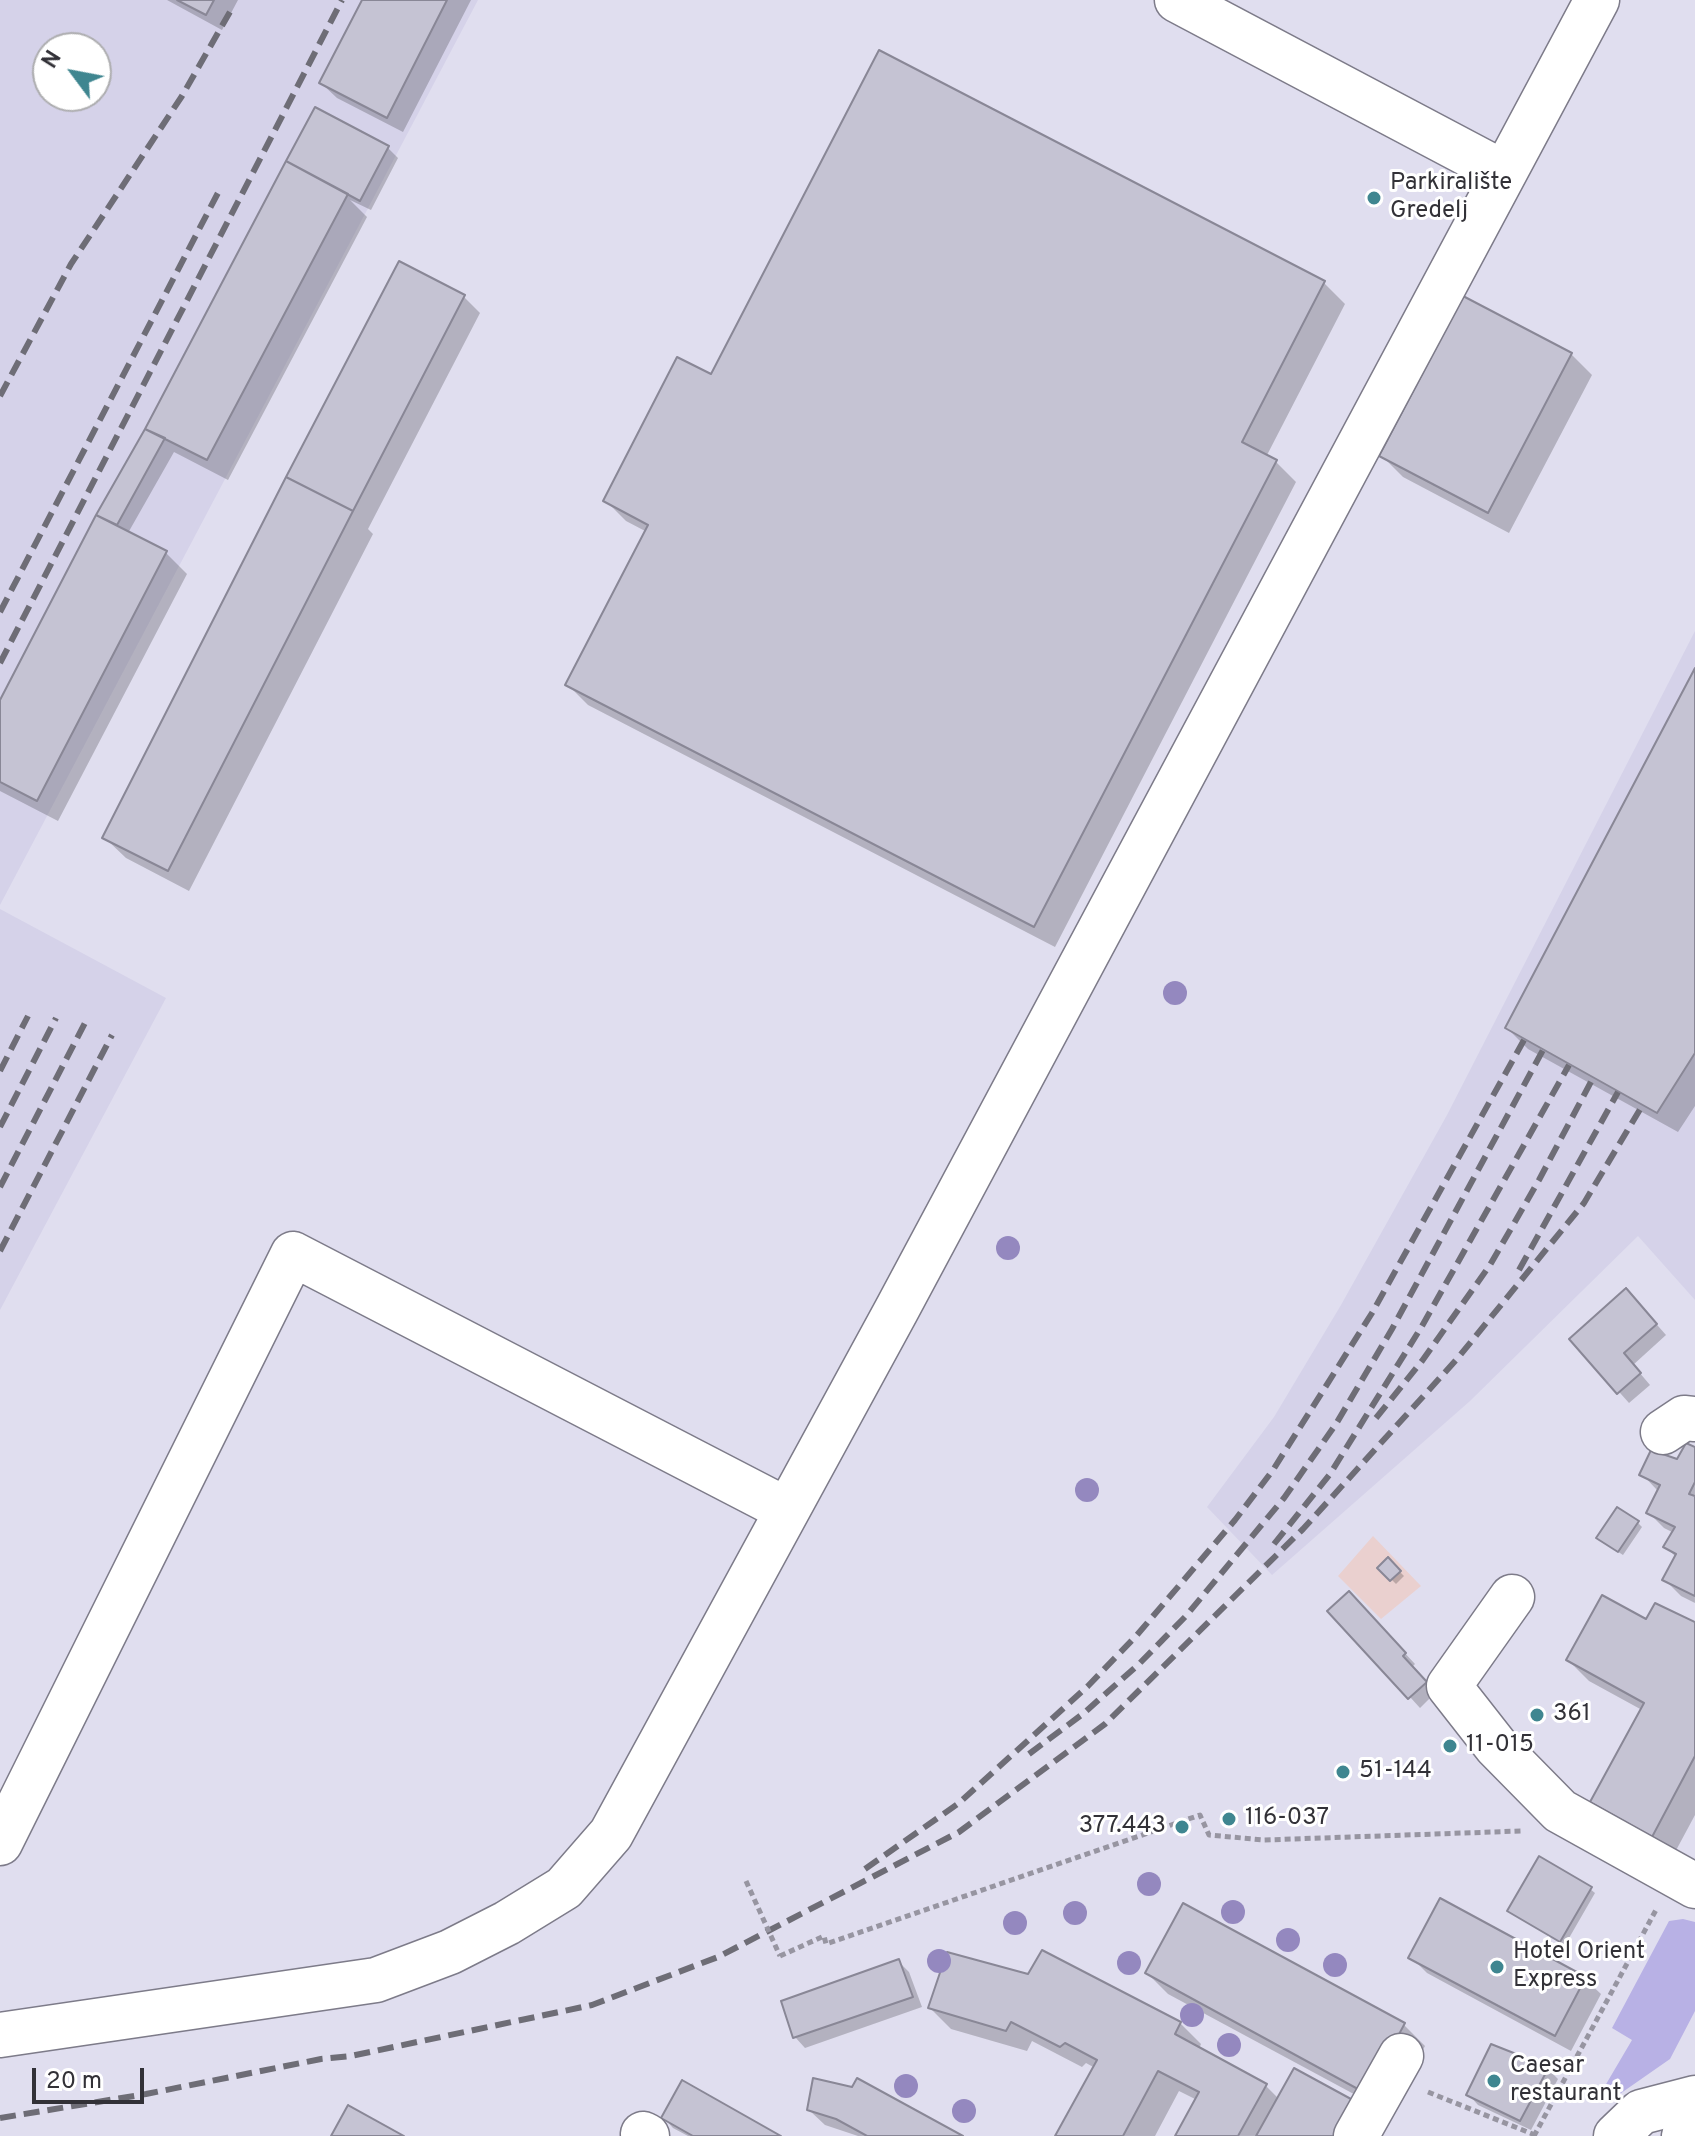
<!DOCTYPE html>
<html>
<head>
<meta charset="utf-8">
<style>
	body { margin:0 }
	#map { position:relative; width:1695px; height:2136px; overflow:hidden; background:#e0deef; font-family:Overpass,sans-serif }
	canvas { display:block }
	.north { position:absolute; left:32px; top:32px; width:80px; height:80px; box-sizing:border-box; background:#fff; border:2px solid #adadaf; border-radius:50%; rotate:302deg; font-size:22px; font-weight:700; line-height:32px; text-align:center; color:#323137 }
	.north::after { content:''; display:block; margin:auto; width:28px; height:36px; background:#3f8690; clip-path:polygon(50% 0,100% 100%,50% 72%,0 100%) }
	.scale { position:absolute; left:32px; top:2068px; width:112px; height:36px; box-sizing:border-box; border:4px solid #323137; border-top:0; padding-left:10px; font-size:24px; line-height:28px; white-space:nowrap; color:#323137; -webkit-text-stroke:6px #fff; paint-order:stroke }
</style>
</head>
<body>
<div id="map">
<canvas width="1695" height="2136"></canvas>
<div class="north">N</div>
<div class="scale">20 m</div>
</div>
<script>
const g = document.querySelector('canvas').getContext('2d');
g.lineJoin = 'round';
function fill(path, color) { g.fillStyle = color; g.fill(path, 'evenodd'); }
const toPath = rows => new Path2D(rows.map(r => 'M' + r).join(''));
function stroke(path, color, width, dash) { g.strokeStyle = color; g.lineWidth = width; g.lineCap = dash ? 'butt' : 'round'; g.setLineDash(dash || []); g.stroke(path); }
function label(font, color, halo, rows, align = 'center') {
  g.font = font + ' Overpass,sans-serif'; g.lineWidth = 6; g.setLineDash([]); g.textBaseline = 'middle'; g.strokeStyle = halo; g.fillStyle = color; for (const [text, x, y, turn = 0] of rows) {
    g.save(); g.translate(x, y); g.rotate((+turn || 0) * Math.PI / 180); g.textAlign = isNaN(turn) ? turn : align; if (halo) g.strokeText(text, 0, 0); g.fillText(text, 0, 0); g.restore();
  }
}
const built = toPath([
	[0,0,478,0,0,905],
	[48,48,96,48,96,96,48,96],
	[1695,631,1695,1300,1638,1236,1470,1401,1272,1575,1207,1507,1274,1417,1341,1305,1447,1115],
	[0,909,166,998,0,1310]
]);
const industrial = toPath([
	[1373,1536,1421,1586,1381,1619,1338,1576]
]);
const green = toPath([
	[1683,1919,1695,1922,1695,2011,1670,2059,1614,2098,1602,2091,1632,2040,1612,2028,1669,1921]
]);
const shadow = toPath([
	[167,0,238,0,222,30],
	[364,0,471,0,403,132,337,98,321,83],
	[880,53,1324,283,1345,304,1266,457,1275,461,1296,482,1055,947,588,705,567,684,647,532,626,521,605,500,711,377],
	[315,110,388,148,398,158,371,210,350,200,367,217,228,480,174,452,128,533,166,553,187,574,58,821,0,791,0,704],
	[400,263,464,297,480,313,368,529,373,534,189,891,126,858,105,838],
	[1571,354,1592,375,1509,533,1403,477,1382,456],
	[1695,672,1695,1106,1678,1132,1528,1049,1507,1028],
	[1636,1301,1666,1335,1633,1365,1650,1385,1629,1403,1572,1339],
	[1695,1450,1695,1603,1681,1596,1665,1580,1677,1558,1666,1547,1674,1533,1664,1528,1648,1512,1657,1490,1642,1474,1678,1462],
	[1638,1523,1642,1527,1623,1555,1603,1542],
	[1388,1560,1404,1576,1396,1584,1380,1568],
	[1359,1604,1415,1664,1412,1667,1435,1693,1420,1708,1410,1697],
	[1647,1621,1695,1624,1695,1815,1673,1856,1614,1822,1593,1802,1642,1710,1589,1681,1568,1660],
	[1590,1889,1595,1893,1565,1945,1509,1911],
	[1441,1901,1585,1979,1601,1994,1571,2051,1427,1973,1411,1957],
	[899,1962,909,1972,922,2007,805,2048,795,2037,783,2002],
	[1147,1973,1404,2025,1425,2046,1389,2113,1168,1994],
	[930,2008,1180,2023,1201,2044,1199,2049,1265,2085,1279,2099,1376,2136,1178,2136,1197,2100,1179,2091,1155,2136,1057,2136,1095,2068,1086,2063,1082,2067,1032,2041,1027,2051,951,2029],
	[1492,2047,1548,2069,1558,2079,1531,2130,1478,2105,1468,2094],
	[809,2110,959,2136,858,2136,825,2125],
	[663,2117,777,2136,688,2136,673,2128]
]);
const building = toPath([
	[177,0,214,0,206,15,177,0],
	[362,0,447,0,387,118,319,83,362,0],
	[879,50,1325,281,1242,442,1277,460,1034,927,565,685,648,525,603,501,677,357,711,374,879,50],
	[315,107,389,146,360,201,286,161,315,107],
	[286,161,348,194,207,460,145,429,286,161],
	[399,261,465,295,353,511,286,477,399,261],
	[1463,296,1572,353,1488,513,1379,456,1463,296],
	[145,429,165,438,117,525,96,515,145,429],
	[286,477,353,511,168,871,102,838,286,477],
	[96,515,167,551,37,801,0,782,0,700,96,515],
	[1695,668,1695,1053,1657,1113,1505,1028,1695,668],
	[1626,1288,1657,1324,1624,1353,1641,1373,1617,1394,1569,1339,1626,1288],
	[1686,1443,1695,1447,1695,1482,1689,1494,1695,1496,1695,1596,1662,1580,1676,1554,1663,1547,1675,1527,1646,1513,1660,1485,1639,1475,1651,1450,1677,1459,1686,1443],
	[1617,1507,1639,1521,1618,1552,1596,1538,1617,1507],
	[1388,1557,1401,1571,1390,1581,1377,1568,1388,1557],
	[1349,1591,1406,1653,1403,1656,1427,1682,1408,1699,1327,1611,1349,1591],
	[1602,1595,1646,1619,1655,1603,1695,1622,1695,1756,1652,1837,1590,1802,1644,1703,1566,1660,1602,1595],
	[1539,1856,1592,1887,1560,1942,1507,1911,1539,1856],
	[1440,1898,1586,1977,1555,2036,1408,1958,1440,1898],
	[1183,1903,1405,2023,1367,2094,1145,1973,1183,1903],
	[1042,1950,1181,2022,1175,2034,1267,2084,1238,2136,1175,2136,1199,2092,1158,2071,1123,2136,1055,2136,1097,2060,1065,2043,1060,2047,1011,2022,1006,2031,928,2008,947,1952,1028,1974,1042,1950],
	[899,1959,913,1997,793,2038,781,2001,899,1959],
	[1491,2044,1549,2067,1520,2121,1466,2095,1491,2044],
	[1294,2068,1362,2105,1344,2136,1256,2136,1294,2068],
	[813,2078,852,2087,857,2078,963,2136,867,2136,836,2119,807,2110,813,2078],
	[682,2080,781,2136,693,2136,661,2118,682,2080],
	[348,2105,404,2136,331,2136,348,2105]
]);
const path = toPath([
	[780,1956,824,1936,826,1944,1200,1815,1209,1835,1264,1840,1521,1831],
	[1428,2092,1535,2135],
	[1534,2136,1657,1908]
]);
const minor = toPath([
	[1177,0,1504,173],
	[1663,1432,1684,1418,1695,1419],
	[1512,1597,1449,1686,1496,1746,1560,1811,1695,1886],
	[0,1843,293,1254,787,1510],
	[0,2035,376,1980,450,1952,507,1923,564,1888,611,1834,896,1311,1597,0],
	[643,2134,647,2136],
	[1356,2136,1401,2056],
	[1616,2136,1641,2112,1695,2098]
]);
const major = toPath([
	[1684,2136,1695,2116]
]);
const rail = toPath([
	[0,396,71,264,182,96,231,10],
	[0,612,220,189],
	[0,663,342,0],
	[0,1071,28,1016],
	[0,1127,56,1018],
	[0,1187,87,1019],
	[0,1251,112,1035],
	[1519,1270,1618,1092],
	[1376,1418,1422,1361,1490,1265,1539,1180,1593,1078],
	[1274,1544,1330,1474,1422,1326,1569,1065],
	[1029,1754,1084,1713,1139,1664,1185,1617,1284,1498,1336,1424,1392,1329,1543,1050],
	[865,1869,959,1803,1088,1686,1137,1635,1235,1520,1273,1470,1372,1313,1524,1040],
	[0,2118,146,2094,321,2059,351,2056,592,2005,718,1957,959,1832,1105,1724,1303,1529,1457,1359,1584,1203,1642,1106]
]);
const pathBridge = toPath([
	[746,1881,780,1956]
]);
const trees = [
	[1175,993],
	[1008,1248],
	[1087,1490],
	[1149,1884],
	[1233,1912],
	[1075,1913],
	[1015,1923],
	[1288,1940],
	[939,1961],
	[1129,1963],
	[1335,1965],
	[1192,2015],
	[1229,2045],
	[906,2086],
	[964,2111]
];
const markers = [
	[1374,198,8,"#3f8690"],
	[1537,1715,8,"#3f8690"],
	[1450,1746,8,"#3f8690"],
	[1343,1772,8,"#3f8690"],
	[1229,1819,8,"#3f8690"],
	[1182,1827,8,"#3f8690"],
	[1497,1967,8,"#3f8690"],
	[1494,2081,8,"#3f8690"]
];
const poiNames = [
	["Parkiralište",1390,184],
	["Gredelj",1390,212],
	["361",1553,1715],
	["11-015",1466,1746],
	["51-144",1359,1772],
	["116-037",1245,1819],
	["377.443",1166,1827,"right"],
	["Hotel Orient",1513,1953],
	["Express",1513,1981],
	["Caesar",1510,2067],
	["restaurant",1510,2095]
];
fill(built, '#d5d2e9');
fill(industrial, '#ead0cf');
fill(green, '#b8b1e5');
fill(shadow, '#0003');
fill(building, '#c5c3d3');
stroke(building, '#898796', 2);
stroke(minor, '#7d7b89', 47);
stroke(major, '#7d7b89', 47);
stroke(path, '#9795a1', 5, [6, 4]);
stroke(minor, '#fff', 44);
stroke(major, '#fff', 44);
stroke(rail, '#6e6d76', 6, [16, 8]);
stroke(pathBridge, '#9795a1', 5, [6, 4]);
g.fillStyle = '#9488bf';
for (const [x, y] of trees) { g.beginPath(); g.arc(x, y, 12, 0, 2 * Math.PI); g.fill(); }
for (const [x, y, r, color] of markers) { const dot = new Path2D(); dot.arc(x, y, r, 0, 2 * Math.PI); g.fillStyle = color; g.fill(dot); stroke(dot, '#fff', 3); }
label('24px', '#323137', '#fff', poiNames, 'left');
</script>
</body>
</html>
